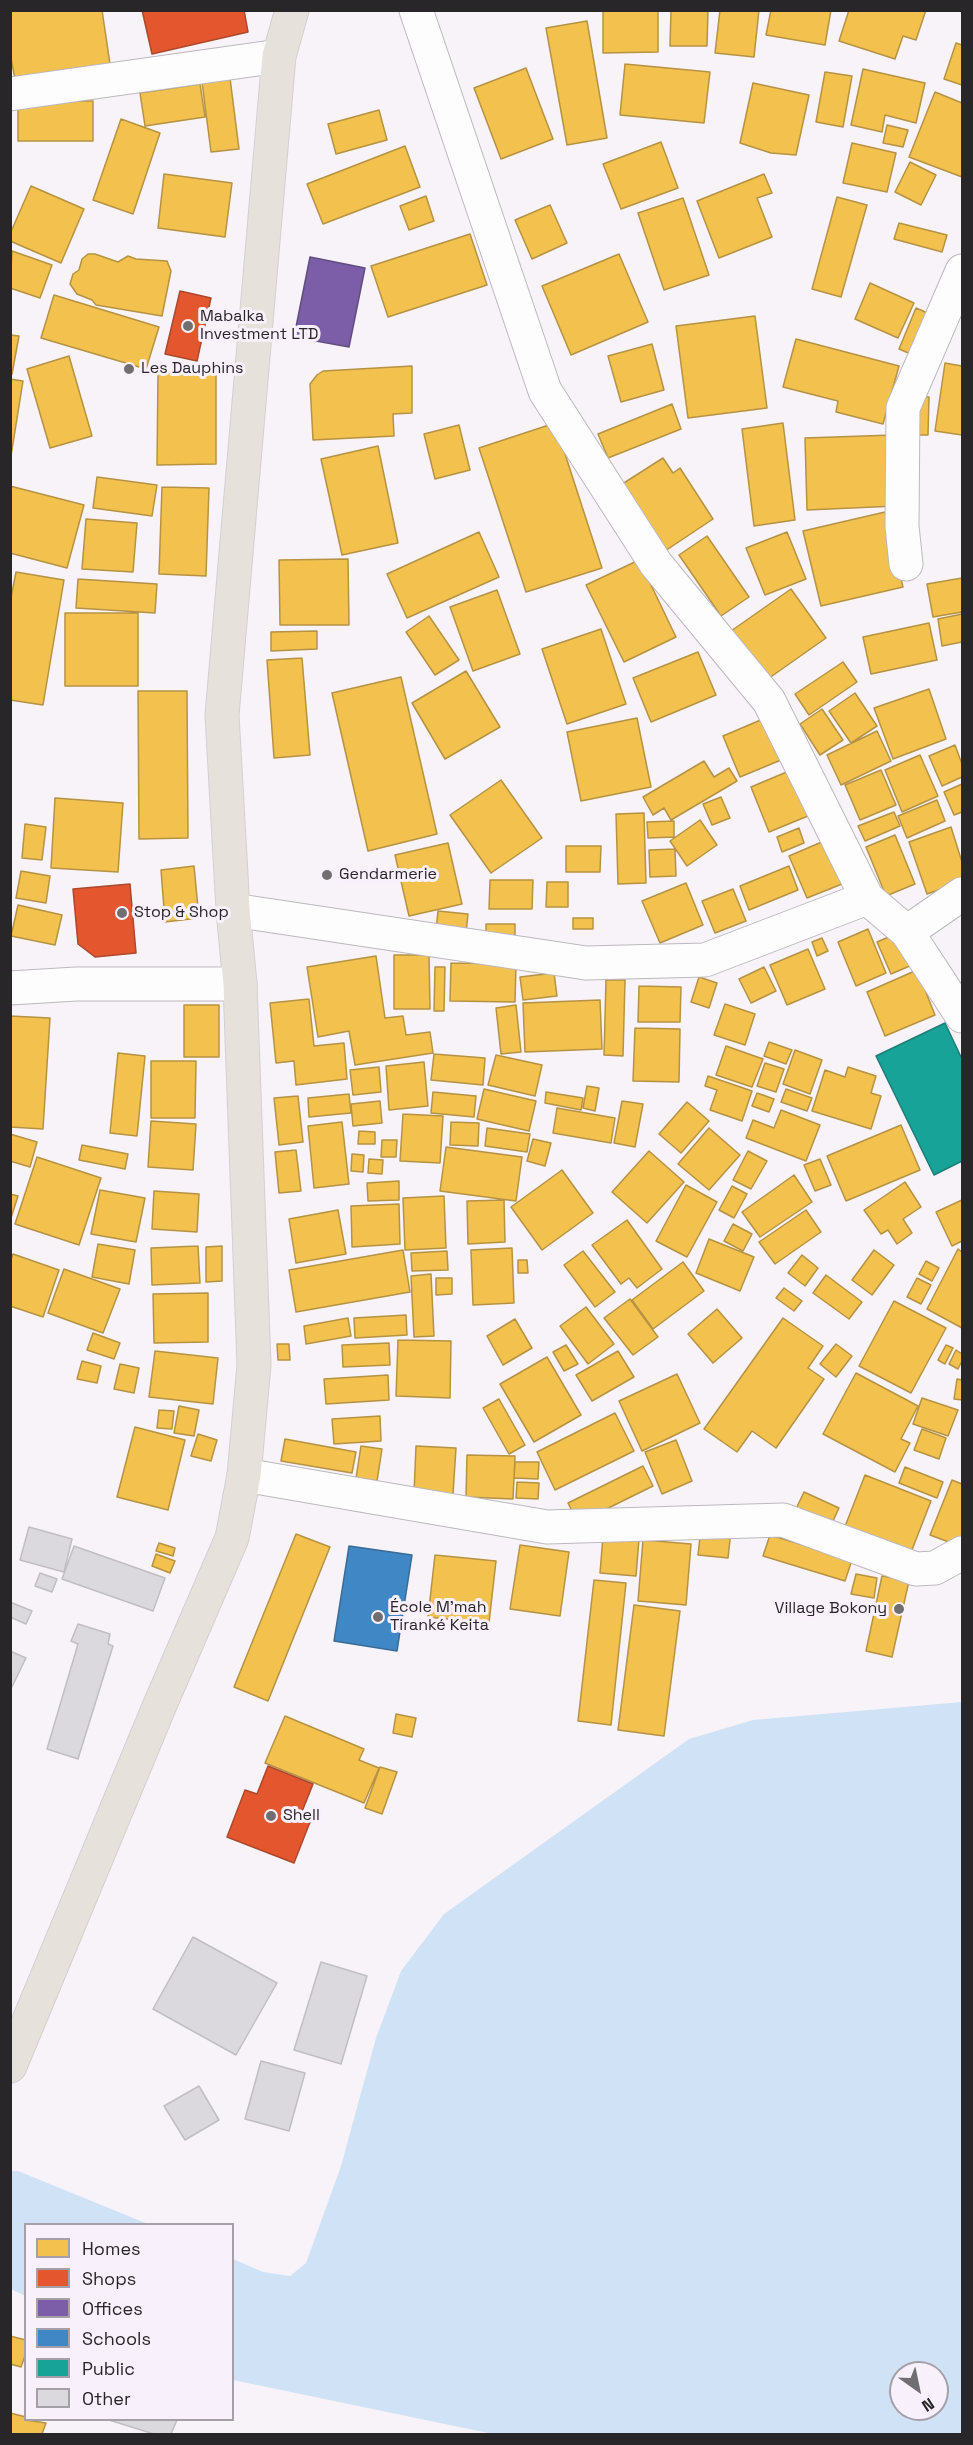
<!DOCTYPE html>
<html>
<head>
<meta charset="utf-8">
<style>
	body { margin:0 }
	#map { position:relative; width:973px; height:2445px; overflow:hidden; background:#f7f3f9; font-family:"Space Grotesk",sans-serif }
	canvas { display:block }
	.frame { position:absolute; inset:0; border:12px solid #292629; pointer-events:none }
	.legend { position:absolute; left:24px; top:2223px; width:210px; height:198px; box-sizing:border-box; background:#f8f1fb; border:2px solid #a5a0a7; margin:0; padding:8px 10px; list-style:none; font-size:18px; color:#292629 }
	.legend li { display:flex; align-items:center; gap:12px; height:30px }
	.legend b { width:30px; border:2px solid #a5a0a7 }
	.north { position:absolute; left:889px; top:2361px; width:60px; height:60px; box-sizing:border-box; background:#f8f1fb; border:2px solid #a5a0a7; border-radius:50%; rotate:147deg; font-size:16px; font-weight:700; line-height:24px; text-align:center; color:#292629 }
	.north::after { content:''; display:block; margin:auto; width:21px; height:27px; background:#716e72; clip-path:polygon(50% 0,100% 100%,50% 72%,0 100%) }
</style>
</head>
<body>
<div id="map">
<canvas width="973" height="2445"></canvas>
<div class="frame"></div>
<ul class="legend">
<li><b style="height:16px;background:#f2c14e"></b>Homes</li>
<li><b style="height:16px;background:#e4572e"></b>Shops</li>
<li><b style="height:16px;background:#7b5ea7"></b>Offices</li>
<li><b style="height:16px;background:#3f88c5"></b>Schools</li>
<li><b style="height:16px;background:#17a398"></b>Public</li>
<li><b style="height:16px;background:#dcd9de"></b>Other</li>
</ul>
<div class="north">N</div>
</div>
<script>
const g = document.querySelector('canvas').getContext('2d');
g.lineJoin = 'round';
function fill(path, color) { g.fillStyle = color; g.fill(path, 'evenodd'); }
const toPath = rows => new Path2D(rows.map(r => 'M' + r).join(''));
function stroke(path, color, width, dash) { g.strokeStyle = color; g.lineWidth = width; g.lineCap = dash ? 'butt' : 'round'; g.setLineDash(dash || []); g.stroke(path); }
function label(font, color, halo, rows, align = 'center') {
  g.font = font + ' "Space Grotesk",sans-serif'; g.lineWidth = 6; g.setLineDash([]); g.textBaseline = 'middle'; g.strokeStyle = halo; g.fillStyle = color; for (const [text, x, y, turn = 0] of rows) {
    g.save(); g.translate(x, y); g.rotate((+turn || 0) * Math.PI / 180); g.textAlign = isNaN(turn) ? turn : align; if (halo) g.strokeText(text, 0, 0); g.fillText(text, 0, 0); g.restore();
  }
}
const water = toPath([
	[962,1702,962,2434,493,2434,233,2380,233,2259,263,2272,290,2276,306,2263,341,2166,376,2038,401,1971,444,1914,689,1739,753,1720],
	[901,2373,937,2373,937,2409,901,2409],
	[11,2171,18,2171,148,2224,26,2224,25,2296,11,2289]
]);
const homes = toPath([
	[10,10,102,10,110,64,15,79,10,53,10,10],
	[603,10,658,10,658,52,603,53,603,10],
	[671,10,708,10,707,46,670,46,671,10],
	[720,10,759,10,754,57,715,53,720,10],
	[771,10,831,10,825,45,766,35,771,10],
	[849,10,926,10,916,40,903,36,895,59,839,41,849,10],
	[587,21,607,138,567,145,546,28,587,21],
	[956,43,962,45,962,85,944,79,956,43],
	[625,64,710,72,704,123,620,115,625,64],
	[526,68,553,139,501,159,474,88,526,68],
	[863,69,925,83,916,123,885,115,882,132,851,125,863,69],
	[825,72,852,76,843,127,816,122,825,72],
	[230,78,239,149,211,152,202,82,230,78],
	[753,83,809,95,796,155,771,153,740,143,753,83],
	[200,84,205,117,145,126,140,93,200,84],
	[935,92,962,103,962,177,909,157,935,92],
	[18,101,93,101,93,141,18,141,18,101],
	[379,110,387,140,336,154,328,124,379,110],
	[121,119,160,133,133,214,93,200,121,119],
	[887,125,908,130,903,147,883,143,887,125],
	[661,142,678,188,621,209,603,164,661,142],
	[852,143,896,153,887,192,843,183,852,143],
	[405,146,420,187,323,224,307,184,405,146],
	[910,162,936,175,921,205,895,192,910,162],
	[164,174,232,183,225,237,158,228,164,174],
	[764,174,772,193,757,198,772,237,719,258,697,201,764,174],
	[31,186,84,209,61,263,10,241,10,234,31,186],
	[426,196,434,221,409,230,400,206,426,196],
	[837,197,867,205,841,297,812,289,837,197],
	[683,198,709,275,664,290,638,213,683,198],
	[550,205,567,243,532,259,515,220,550,205],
	[899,223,947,235,942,252,894,239,899,223],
	[470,234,487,285,388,317,371,266,470,234],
	[12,251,52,265,40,298,10,288,12,251],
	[88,254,95,254,118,262,128,256,136,259,167,261,171,271,162,316,96,305,92,300,77,294,70,284,73,274,79,270,82,259,88,254],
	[619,254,648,322,571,355,542,286,619,254],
	[870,283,914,303,898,338,855,319,870,283],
	[54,295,159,327,146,369,41,338,54,295],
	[916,308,937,317,920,358,899,349,916,308],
	[755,316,767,408,688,418,676,326,755,316],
	[10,335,19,336,12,374,10,374,10,335],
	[796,339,899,366,883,424,836,412,838,401,783,387,796,339],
	[652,344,664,390,621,402,608,356,652,344],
	[69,356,92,436,50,448,27,369,69,356],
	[945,363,962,366,962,435,935,431,945,363],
	[412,366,412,413,393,414,394,436,313,440,310,384,317,375,323,371,412,366],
	[158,373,216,374,216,464,157,465,158,373],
	[10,379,23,381,11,456,10,455,10,379],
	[912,397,929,397,928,435,911,435,912,397],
	[672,404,681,429,608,458,598,434,672,404],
	[555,423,602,568,526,592,479,448,555,423],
	[783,423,795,520,754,526,742,429,783,423],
	[459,425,470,470,435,479,424,434,459,425],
	[893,435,896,506,807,510,805,438,893,435],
	[378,446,398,543,342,555,321,459,378,446],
	[663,458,673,473,680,468,713,519,659,555,616,488,663,458],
	[97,477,157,485,152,516,93,508,97,477],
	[10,486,84,505,67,568,10,553,10,486],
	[162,487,209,488,206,576,159,574,162,487],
	[885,512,903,587,821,606,803,531,885,512],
	[86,519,137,523,133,572,82,569,86,519],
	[479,532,499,577,407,618,387,574,479,532],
	[787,532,806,579,765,595,746,548,787,532],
	[707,536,749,597,721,616,679,555,707,536],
	[348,559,349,625,280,625,279,560,348,559],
	[639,560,676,637,624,662,586,585,639,560],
	[16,572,64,580,43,705,10,700,10,603,16,572],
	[962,578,962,612,933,617,927,584,962,578],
	[78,579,157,584,155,613,76,608,78,579],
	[791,589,826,638,765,681,731,631,791,589],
	[497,590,520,654,473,671,450,607,497,590],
	[65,613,138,613,138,686,65,686,65,613],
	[962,614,962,642,942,646,938,619,962,614],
	[429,616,459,660,435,675,406,632,429,616],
	[929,623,937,660,871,674,863,637,929,623],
	[601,629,626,704,567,724,542,649,601,629],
	[317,631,317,649,271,651,271,632,317,631],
	[698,652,716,695,651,722,633,678,698,652],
	[302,658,310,755,274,758,267,660,302,658],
	[843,662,857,682,809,715,795,694,843,662],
	[466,671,500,727,445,759,412,703,466,671],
	[401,677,437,834,368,851,332,693,401,677],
	[929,689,946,739,893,759,874,708,929,689],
	[138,691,187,691,188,838,139,839,138,691],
	[855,693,877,726,851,743,829,711,855,693],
	[822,709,843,740,820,755,800,724,822,709],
	[637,718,651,787,581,801,567,732,637,718],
	[763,719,781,760,740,777,723,736,763,719],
	[877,731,891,761,841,785,827,755,877,731],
	[955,745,962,764,962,777,942,786,929,756,955,745],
	[920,755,938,796,902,812,885,770,920,755],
	[704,761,714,777,729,768,737,781,671,820,664,808,653,815,643,797,704,761],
	[881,770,896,805,860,820,845,785,881,770],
	[789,771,808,816,769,832,751,787,789,771],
	[501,780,542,838,491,873,450,815,501,780],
	[962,784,962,812,954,815,944,792,962,784],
	[721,797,730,818,712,825,703,804,721,797],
	[55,798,123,803,118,872,51,868,55,798],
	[937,800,945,821,907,838,898,816,937,800],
	[894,812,900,826,865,841,858,826,894,812],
	[644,813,646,883,618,884,616,814,644,813],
	[700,820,717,845,687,866,670,841,700,820],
	[674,821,674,837,648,838,647,822,674,821],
	[25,824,46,827,42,860,22,858,25,824],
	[951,827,962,862,962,882,927,894,909,842,951,827],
	[799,828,804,843,782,852,777,837,799,828],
	[895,835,915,884,886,896,866,847,895,835],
	[824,841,842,884,807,898,789,856,824,841],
	[448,843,462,904,409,916,395,855,448,843],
	[566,846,601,846,600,872,566,872,566,846],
	[675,849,676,876,650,877,649,850,675,849],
	[194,866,199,918,165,922,161,870,194,866],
	[789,866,798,890,749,910,740,886,789,866],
	[21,871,50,876,46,903,16,898,21,871],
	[490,880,533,880,532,909,489,909,490,880],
	[547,882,568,882,568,907,546,907,547,882],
	[686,883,703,925,660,943,642,901,686,883],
	[733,889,746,921,715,933,702,901,733,889],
	[18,905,62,915,55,945,11,936,18,905],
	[438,911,468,914,466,933,436,930,438,911],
	[573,918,593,918,593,929,573,929,573,918],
	[486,924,515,924,515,939,486,939,486,924],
	[868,929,886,973,856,986,838,942,868,929],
	[898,933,912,965,891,974,877,942,898,933],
	[822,938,828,951,817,956,812,942,822,938],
	[808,949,825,989,787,1005,770,965,808,949],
	[394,955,429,955,430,1009,394,1009,394,955],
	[376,956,385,1018,403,1016,406,1035,430,1032,433,1053,355,1065,349,1031,318,1037,307,967,376,956],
	[451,963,516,964,515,1002,450,1001,451,963],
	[435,967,445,967,444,1011,434,1011,435,967],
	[764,967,776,991,751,1003,739,979,764,967],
	[917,970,935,1015,885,1036,867,992,917,970],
	[554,973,557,996,523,1000,520,977,554,973],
	[699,977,717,983,709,1008,691,1002,699,977],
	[606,980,625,980,623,1056,604,1055,606,980],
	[639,986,681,987,680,1022,638,1022,639,986],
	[309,999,314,1046,344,1043,347,1079,296,1085,294,1061,276,1063,270,1003,309,999],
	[600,1000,602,1049,525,1052,523,1003,600,1000],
	[725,1004,755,1014,745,1045,714,1035,725,1004],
	[184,1005,219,1005,219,1057,184,1057,184,1005],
	[516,1005,521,1052,501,1054,496,1008,516,1005],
	[10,1016,50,1018,43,1129,10,1127,10,1016],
	[635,1028,680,1029,679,1082,633,1081,635,1028],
	[769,1042,792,1050,786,1064,764,1056,769,1042],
	[726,1046,763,1059,752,1087,716,1075,726,1046],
	[795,1050,822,1060,810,1094,783,1084,795,1050],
	[118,1053,145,1056,137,1136,110,1133,118,1053],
	[434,1054,485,1058,483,1085,431,1080,434,1054],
	[496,1055,542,1065,535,1096,488,1085,496,1055],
	[151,1061,196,1061,195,1118,151,1118,151,1061],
	[424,1062,428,1106,389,1110,386,1066,424,1062],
	[765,1063,784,1069,776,1092,757,1086,765,1063],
	[379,1067,381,1092,353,1095,350,1070,379,1067],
	[848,1067,876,1076,871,1093,881,1096,871,1129,812,1111,825,1070,845,1077,848,1067],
	[708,1076,752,1091,742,1121,710,1110,717,1090,705,1086,708,1076],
	[587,1086,599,1088,595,1111,583,1108,587,1086],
	[484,1089,536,1101,529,1131,477,1119,484,1089],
	[786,1089,812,1098,807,1111,781,1102,786,1089],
	[433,1092,476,1096,474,1117,431,1113,433,1092],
	[546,1092,583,1098,581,1110,545,1103,546,1092],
	[757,1093,774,1099,769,1112,752,1106,757,1093],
	[349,1094,351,1113,309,1117,308,1098,349,1094],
	[298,1096,303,1142,279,1145,274,1098,298,1096],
	[380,1101,382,1123,353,1126,351,1104,380,1101],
	[622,1101,643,1104,635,1147,614,1143,622,1101],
	[687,1102,709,1121,681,1153,659,1134,687,1102],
	[557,1108,615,1118,611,1143,553,1133,557,1108],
	[781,1110,820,1125,806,1161,746,1138,753,1120,774,1128,781,1110],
	[403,1114,443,1116,440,1163,400,1161,403,1114],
	[151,1121,196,1124,193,1170,148,1167,151,1121],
	[342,1122,349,1184,314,1188,308,1126,342,1122],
	[451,1122,479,1123,478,1146,450,1145,451,1122],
	[901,1125,920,1170,846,1201,827,1156,901,1125],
	[487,1128,530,1134,527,1152,485,1146,487,1128],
	[709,1128,740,1155,709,1190,678,1164,709,1128],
	[359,1131,375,1132,375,1144,358,1144,359,1131],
	[10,1134,37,1142,30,1167,10,1161,10,1134],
	[533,1139,551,1143,545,1166,527,1161,533,1139],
	[382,1140,397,1140,396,1157,381,1157,382,1140],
	[82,1145,128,1154,125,1169,79,1160,82,1145],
	[446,1147,522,1157,516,1201,440,1191,446,1147],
	[296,1150,301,1191,279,1193,275,1152,296,1150],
	[649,1151,684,1182,647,1223,612,1192,649,1151],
	[748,1151,767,1161,751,1189,733,1180,748,1151],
	[352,1154,364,1155,363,1172,351,1171,352,1154],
	[37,1157,101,1178,79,1245,15,1224,37,1157],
	[369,1159,383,1160,382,1174,368,1173,369,1159],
	[820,1159,831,1185,815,1191,804,1165,820,1159],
	[562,1170,593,1213,542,1250,511,1207,562,1170],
	[794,1175,812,1202,760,1237,742,1212,794,1175],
	[399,1181,399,1200,368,1201,367,1183,399,1181],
	[905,1182,921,1207,903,1219,912,1233,897,1244,888,1230,881,1234,864,1210,905,1182],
	[686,1185,717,1202,687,1257,656,1241,686,1185],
	[732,1186,747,1194,734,1218,719,1210,732,1186],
	[100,1190,145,1198,136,1242,91,1234,100,1190],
	[154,1191,199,1194,197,1232,152,1229,154,1191],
	[10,1194,18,1196,10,1221,10,1194],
	[444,1196,446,1248,405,1250,403,1198,444,1196],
	[504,1200,505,1242,468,1244,467,1201,504,1200],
	[962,1200,962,1241,952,1246,936,1212,962,1200],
	[399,1204,400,1244,352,1247,351,1206,399,1204],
	[338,1210,346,1254,296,1263,289,1219,338,1210],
	[806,1210,821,1232,775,1264,759,1242,806,1210],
	[627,1220,662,1269,637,1288,629,1278,621,1284,592,1245,627,1220],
	[733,1224,752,1234,743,1251,724,1241,733,1224],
	[709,1239,754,1257,740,1291,696,1273,709,1239],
	[98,1244,135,1250,129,1284,92,1277,98,1244],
	[198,1246,200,1283,152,1285,151,1248,198,1246],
	[222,1246,222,1281,206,1282,206,1247,222,1246],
	[512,1248,514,1303,473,1305,471,1250,512,1248],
	[958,1249,962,1252,962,1328,927,1309,958,1249],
	[403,1250,410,1292,296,1312,289,1270,403,1250],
	[874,1250,894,1265,872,1295,852,1280,874,1250],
	[447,1251,448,1270,412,1271,411,1253,447,1251],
	[583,1251,615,1292,595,1307,564,1265,583,1251],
	[13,1254,59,1270,43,1317,10,1306,10,1262,13,1254],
	[802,1255,818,1268,805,1286,788,1273,802,1255],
	[518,1260,527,1260,528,1273,518,1273,518,1260],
	[926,1261,939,1268,932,1281,919,1274,926,1261],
	[683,1262,704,1291,653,1329,632,1300,683,1262],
	[64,1269,120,1289,103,1333,48,1313,64,1269],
	[431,1274,434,1336,414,1337,411,1276,431,1274],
	[826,1275,862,1302,849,1319,813,1293,826,1275],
	[436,1278,452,1278,452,1294,436,1295,436,1278],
	[917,1278,931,1285,921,1304,907,1297,917,1278],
	[784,1288,802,1301,794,1311,776,1298,784,1288],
	[208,1293,208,1342,154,1343,153,1294,208,1293],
	[630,1299,658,1337,633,1355,604,1318,630,1299],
	[894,1301,946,1328,911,1393,859,1366,894,1301],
	[586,1307,614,1344,588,1364,560,1326,586,1307],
	[717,1309,742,1338,713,1363,688,1334,717,1309],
	[406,1315,407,1335,355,1338,354,1318,406,1315],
	[348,1318,351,1336,306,1344,304,1326,348,1318],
	[783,1318,823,1346,808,1368,824,1379,776,1448,752,1431,737,1452,704,1429,783,1318],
	[515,1319,532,1348,503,1365,487,1336,515,1319],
	[93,1333,120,1343,114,1359,87,1350,93,1333],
	[398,1340,451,1341,450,1398,396,1396,398,1340],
	[389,1343,390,1365,343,1367,342,1345,389,1343],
	[277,1344,289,1344,290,1360,278,1360,277,1344],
	[836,1344,852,1356,836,1377,820,1364,836,1344],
	[566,1345,578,1364,564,1371,553,1352,566,1345],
	[946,1345,953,1348,945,1364,938,1360,946,1345],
	[956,1350,962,1354,962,1361,958,1369,949,1364,956,1350],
	[155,1351,218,1358,213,1404,149,1397,155,1351],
	[618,1351,634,1377,592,1401,576,1375,618,1351],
	[547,1357,581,1415,534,1442,500,1384,547,1357],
	[82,1361,101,1366,97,1383,77,1379,82,1361],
	[120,1364,139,1368,134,1393,114,1389,120,1364],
	[856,1373,918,1406,901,1439,910,1443,895,1472,823,1434,856,1373],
	[677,1374,700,1423,642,1451,619,1401,677,1374],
	[388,1375,389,1400,326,1404,324,1379,388,1375],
	[957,1379,962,1380,962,1400,954,1399,957,1379],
	[922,1398,958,1410,948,1436,913,1424,922,1398],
	[499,1399,525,1445,509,1454,483,1408,499,1399],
	[179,1406,199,1410,194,1436,174,1433,179,1406],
	[159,1410,174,1411,172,1429,157,1428,159,1410],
	[615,1413,634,1451,555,1490,537,1452,615,1413],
	[380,1416,381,1441,334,1444,332,1419,380,1416],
	[135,1427,185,1440,168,1510,117,1497,135,1427],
	[922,1429,946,1438,939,1459,914,1450,922,1429],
	[198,1434,217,1440,211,1461,191,1456,198,1434],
	[285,1439,356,1452,352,1473,281,1461,285,1439],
	[676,1440,692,1481,662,1494,645,1452,676,1440],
	[361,1446,382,1449,377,1481,356,1478,361,1446],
	[416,1446,456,1448,453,1494,414,1493,416,1446],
	[467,1455,515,1456,513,1499,466,1497,467,1455],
	[515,1462,539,1462,538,1479,514,1478,515,1462],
	[643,1466,653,1486,578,1523,568,1503,643,1466],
	[905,1467,943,1482,937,1498,899,1483,905,1467],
	[865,1475,931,1501,910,1555,844,1529,865,1475],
	[952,1480,962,1484,962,1547,930,1535,952,1480],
	[517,1482,539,1483,538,1499,516,1498,517,1482],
	[804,1492,839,1508,828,1532,793,1515,804,1492],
	[701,1528,731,1531,728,1558,698,1555,701,1528],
	[296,1534,330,1547,268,1701,234,1687,296,1534],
	[770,1535,852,1560,845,1581,763,1556,770,1535],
	[603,1536,639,1539,636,1576,600,1573,603,1536],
	[643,1540,691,1544,686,1605,638,1601,643,1540],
	[159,1543,175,1548,173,1556,156,1551,159,1543],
	[520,1545,569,1552,560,1616,510,1609,520,1545],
	[156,1554,175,1561,170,1573,152,1566,156,1554],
	[435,1555,496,1561,489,1623,428,1617,435,1555],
	[856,1574,877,1578,874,1598,851,1594,856,1574],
	[882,1576,909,1581,892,1657,866,1651,882,1576],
	[594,1580,626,1583,611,1725,578,1721,594,1580],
	[634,1605,680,1611,664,1736,618,1730,634,1605],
	[396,1714,416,1718,412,1737,393,1733,396,1714],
	[285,1716,364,1749,359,1760,379,1768,364,1803,265,1763,285,1716],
	[380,1767,397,1772,382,1814,365,1808,380,1767],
	[10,2336,26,2340,26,2353,21,2367,10,2364,10,2336],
	[10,2413,26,2417,26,2420,46,2423,42,2434,10,2434,10,2413]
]);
const shops = toPath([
	[142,10,244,10,248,32,152,54,142,10],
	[180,291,211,298,197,361,165,354,180,291],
	[130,884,136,953,95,957,78,944,73,889,130,884],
	[268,1766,313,1784,301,1814,312,1817,294,1863,227,1837,245,1790,257,1794,268,1766]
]);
const offices = toPath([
	[310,257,365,268,349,347,294,337,310,257]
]);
const schools = toPath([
	[349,1546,412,1555,397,1651,334,1641,349,1546]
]);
const public = toPath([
	[945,1023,962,1059,962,1161,934,1175,876,1056,945,1023]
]);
const building = toPath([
	[29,1527,72,1539,64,1572,20,1560,29,1527],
	[74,1546,165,1578,153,1611,62,1579,74,1546],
	[40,1573,57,1579,52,1592,35,1586,40,1573],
	[10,1602,32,1611,26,1624,10,1617,10,1602],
	[78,1624,110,1634,108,1644,113,1646,78,1759,47,1749,78,1644,71,1641,78,1624],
	[10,1651,26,1658,10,1691,10,1651],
	[193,1937,277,1983,236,2055,153,2009,193,1937],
	[321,1962,367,1976,341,2064,294,2050,321,1962],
	[261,2061,305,2073,289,2131,245,2119,261,2061],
	[199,2086,219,2120,185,2140,164,2106,199,2086],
	[109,2420,177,2420,171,2434,154,2434,109,2420]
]);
const street = toPath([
	[416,10,545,391,656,564,769,701,867,898,907,932,962,1016],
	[10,94,279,56],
	[906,564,902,526,903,408,962,271],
	[233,910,586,963,705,960,867,898],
	[907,932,962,894],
	[10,988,76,984,240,984],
	[244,1475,547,1527,783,1520,916,1569,935,1568,962,1553]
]);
const primary = toPath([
	[10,2066,159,1707,232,1538,244,1475,254,1365,240,984,233,910,222,715,279,56,292,10]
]);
const markers = [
	[188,326,6,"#716e72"],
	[129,369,6,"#716e72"],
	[327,875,6,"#716e72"],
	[122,913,6,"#716e72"],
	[899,1609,6,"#716e72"],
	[378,1617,6,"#716e72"],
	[271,1816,6,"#716e72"]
];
const poiNames = [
	["Mabalka",200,317],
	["Investment LTD",200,335],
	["Les Dauphins",141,369],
	["Gendarmerie",339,875],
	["Stop & Shop",134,913],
	["École M'mah",390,1608],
	["Tiranké Keita",390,1626],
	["Village Bokony",887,1609,"right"],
	["Shell",283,1816]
];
fill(water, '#d0e3f6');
fill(homes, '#f2c14e');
stroke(homes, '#b69243', 1.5);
fill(shops, '#e4572e');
stroke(shops, '#ac482c', 1.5);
fill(offices, '#7b5ea7');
stroke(offices, '#624d81', 1.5);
fill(schools, '#3f88c5');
stroke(schools, '#386b96', 1.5);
fill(public, '#17a398');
stroke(public, '#1c7e77', 1.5);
fill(building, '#dcd9de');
stroke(building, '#c1bec2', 1.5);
stroke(street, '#bcb9bd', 35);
stroke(primary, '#d1d0d2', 35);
stroke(street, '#fefdfe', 33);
stroke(primary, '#e6e2db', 33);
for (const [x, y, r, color] of markers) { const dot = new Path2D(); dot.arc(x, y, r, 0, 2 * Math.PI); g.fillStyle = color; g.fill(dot); stroke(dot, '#f8f1fb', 2); }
label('16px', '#292629', '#f8f1fb', poiNames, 'left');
</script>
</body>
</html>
